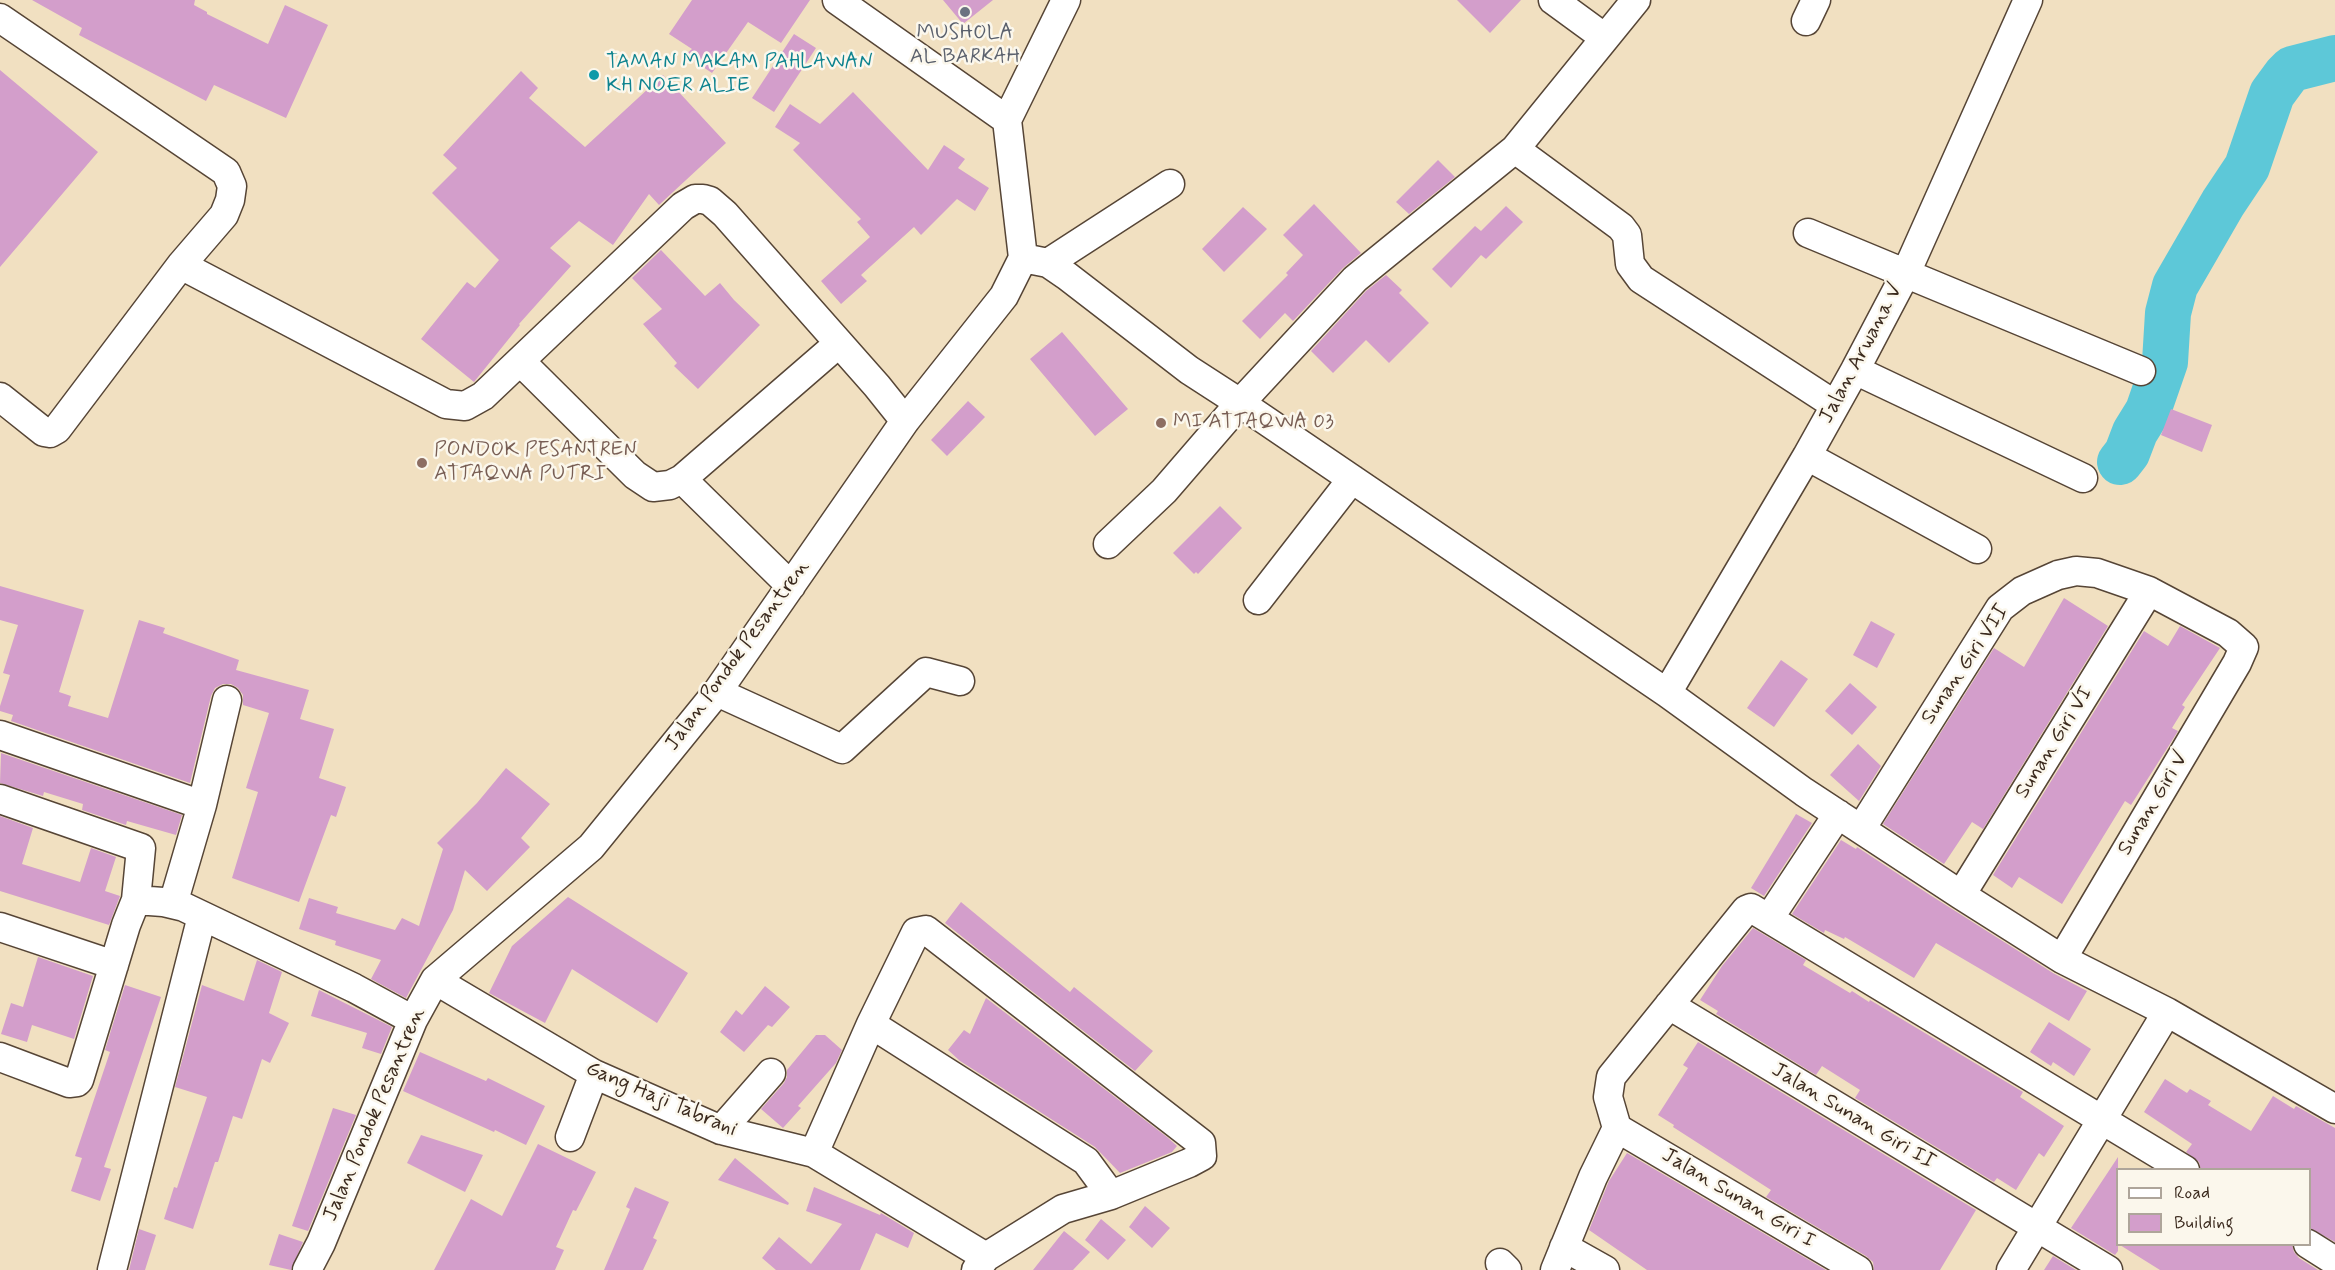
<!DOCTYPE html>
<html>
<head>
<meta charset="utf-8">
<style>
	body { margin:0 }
	#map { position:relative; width:2335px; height:1270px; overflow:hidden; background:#f1e0c1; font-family:Mynerve,sans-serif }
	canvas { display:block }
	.legend { position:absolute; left:2116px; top:1168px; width:195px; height:78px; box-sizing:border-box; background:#fbf7ec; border:2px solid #aea59a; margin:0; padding:8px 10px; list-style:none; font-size:18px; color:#3b2a1e }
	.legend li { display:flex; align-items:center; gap:12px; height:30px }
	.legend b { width:30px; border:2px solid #aea59a }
</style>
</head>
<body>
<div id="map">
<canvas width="2335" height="1270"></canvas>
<ul class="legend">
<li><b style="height:8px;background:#fff"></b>Road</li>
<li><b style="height:16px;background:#d39ecb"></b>Building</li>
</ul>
</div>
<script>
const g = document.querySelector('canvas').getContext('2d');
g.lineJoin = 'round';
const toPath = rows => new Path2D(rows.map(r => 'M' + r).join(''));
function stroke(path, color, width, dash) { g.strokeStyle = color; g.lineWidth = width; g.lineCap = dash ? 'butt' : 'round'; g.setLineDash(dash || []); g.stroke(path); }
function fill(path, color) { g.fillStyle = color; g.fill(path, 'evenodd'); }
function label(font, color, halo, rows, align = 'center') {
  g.font = font + ' Mynerve,sans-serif'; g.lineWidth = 5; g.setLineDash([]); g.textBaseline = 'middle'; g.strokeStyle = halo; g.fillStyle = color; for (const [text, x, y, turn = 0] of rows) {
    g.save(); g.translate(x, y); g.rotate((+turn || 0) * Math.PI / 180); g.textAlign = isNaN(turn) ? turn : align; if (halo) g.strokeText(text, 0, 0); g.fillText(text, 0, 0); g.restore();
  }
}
const river = toPath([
	[2120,462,2127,453,2135,432,2148,411,2165,362,2168,313,2175,286,2223,203,2247,167,2272,94,2286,75,2292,69,2335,58]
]);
const building = toPath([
	[32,0,195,0,194,5,207,12,207,14,268,44,285,5,328,25,286,118,214,85,206,101,79,35,82,28],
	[692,0,810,0,781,43,748,22,712,73,685,55,692,49,669,34],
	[943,0,993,0,963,24],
	[1457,0,1521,0,1490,33],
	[794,34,816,48,774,112,752,98],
	[0,70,98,152,0,267],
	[521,71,538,88,529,98,585,147,663,75,726,143,659,205,649,194,613,245,579,221,550,248,571,266,519,324,520,325,474,382,421,339,467,282,475,288,499,260,432,193,457,168,443,155],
	[853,92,928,170,944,145,965,159,958,168,989,188,975,211,957,199,921,235,914,227,861,275,867,281,841,304,821,281,870,237,857,222,861,219,793,150,800,143,775,127,790,104,820,124],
	[1438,160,1455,177,1409,214,1396,202],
	[1314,204,1361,253,1343,268,1293,321,1285,313,1260,339,1242,321,1288,275,1286,273,1303,255,1283,235],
	[1506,206,1523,222,1486,259,1481,255,1451,288,1432,269,1475,226,1481,231],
	[1243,207,1267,229,1224,272,1202,249],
	[661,250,705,296,720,283,734,300,760,325,698,389,674,366,677,363,643,324,662,309,632,278],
	[1386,275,1402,290,1399,293,1429,323,1389,363,1366,340,1333,373,1311,351,1366,291],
	[1062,332,1128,409,1095,436,1030,359],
	[968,401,985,417,947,456,931,440],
	[2171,409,2212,425,2202,452,2161,435],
	[1220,506,1242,528,1198,574,1196,572,1194,574,1173,553],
	[0,586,84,610,59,692,71,696,68,706,108,718,139,620,165,628,163,633,239,660,236,670,309,690,300,719,334,729,319,778,346,787,336,817,331,815,299,902,232,878,258,792,246,788,269,713,243,705,243,695,238,688,231,684,223,684,215,688,211,696,190,783,11,721,13,715,0,711,0,706,10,675,3,673,18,625,0,620],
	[2064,598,2108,626,1983,829,1972,822,1944,864,1883,824,1994,648,2024,667],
	[1871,621,1895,634,1877,668,1853,655],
	[2180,626,2220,648,2182,705,2185,707,2172,728,2178,731,2168,747,2131,805,2125,801,2062,904,2019,877,2012,888,1993,875,2144,631,2168,646],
	[1781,660,1808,679,1774,727,1747,708],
	[1850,683,1877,707,1852,735,1825,711],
	[1858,744,1881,766,1859,801,1830,775],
	[1,753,182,815,176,835,127,821,126,825,82,810,83,804,44,792,43,796,0,783],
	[506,768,550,804,521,838,530,847,487,891,465,870,453,910,406,998,371,979,381,960,335,945,336,941,299,929,309,898,338,907,336,913,395,930,402,918,419,926,443,849,437,843,477,803],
	[1796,814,1812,823,1764,896,1751,888],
	[0,816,33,828,22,864,80,882,91,848,116,857,105,891,120,896,109,925,0,891],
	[1841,840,1856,849,1857,847,1930,895,2053,973,2087,991,2069,1021,1936,943,1914,978,1845,937,1844,939,1825,930,1824,933,1792,914],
	[568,897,688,973,657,1023,572,969,545,1023,489,993,512,946],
	[961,902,1070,992,1074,987,1153,1051,1135,1071,980,951,945,923],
	[1753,928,1806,960,1803,965,1850,993,1852,991,1869,1002,1870,1000,2023,1092,2020,1097,2064,1126,2044,1157,2039,1153,2016,1190,1997,1178,1994,1182,1855,1098,1860,1090,1822,1066,1816,1075,1716,1014,1718,1011,1700,1000,1722,966],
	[38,957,93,976,74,1039,32,1025,27,1042,1,1034,11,1003,23,1007],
	[257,960,282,972,269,1013,289,1023,270,1063,262,1059,242,1119,233,1116,218,1162,215,1162,193,1229,164,1219,174,1187,177,1188,207,1097,175,1087,202,985,244,1001],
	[125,985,161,997,104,1167,111,1169,100,1201,71,1191,82,1158,75,1156,110,1052,105,1050],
	[765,986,790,1007,772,1027,768,1025,744,1052,720,1032,736,1010,742,1015],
	[319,990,392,1027,381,1054,362,1048,367,1033,311,1016],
	[986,998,1167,1137,1177,1146,1172,1152,1120,1173,1095,1147,960,1061,948,1050,964,1030,970,1034],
	[2049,1022,2091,1049,2074,1076,2053,1062,2051,1066,2030,1052],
	[816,1035,825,1035,842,1050,836,1063,798,1106,801,1108,783,1128,761,1109,784,1083,787,1077,787,1070],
	[1698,1042,1976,1210,1940,1270,1874,1270,1873,1262,1866,1256,1766,1197,1771,1190,1673,1127,1674,1125,1658,1115,1688,1068,1683,1065],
	[420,1052,486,1081,488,1078,545,1106,526,1145,495,1130,494,1132,403,1091],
	[2165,1079,2187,1093,2190,1089,2211,1101,2208,1105,2251,1131,2273,1096,2294,1109,2296,1106,2335,1128,2335,1242,2310,1228,2310,1170,2201,1170,2199,1162,2186,1152,2192,1144,2144,1112],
	[333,1108,356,1115,308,1231,292,1226],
	[421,1135,483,1155,465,1192,407,1163],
	[538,1144,596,1172,576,1211,573,1210,556,1247,564,1250,555,1270,434,1270,471,1199,502,1216],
	[1627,1153,1826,1270,1647,1270,1589,1230,1609,1181],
	[2118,1157,2118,1251,2115,1255,2071,1228],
	[735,1158,789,1203,788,1205,718,1180],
	[635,1187,669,1202,653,1238,657,1240,643,1270,604,1270,630,1209,626,1207],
	[814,1187,880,1215,881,1213,914,1233,908,1248,876,1233,860,1270,776,1270,762,1258,779,1237,811,1264,842,1224,806,1211],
	[1145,1206,1170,1228,1152,1248,1129,1227],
	[1101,1219,1126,1240,1108,1260,1085,1240],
	[139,1229,156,1235,145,1270,129,1270],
	[1064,1231,1090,1252,1073,1270,1033,1270],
	[279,1234,303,1242,291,1270,269,1265],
	[2120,1245,2292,1245,2294,1252,2299,1258,2318,1270,2160,1270],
	[2053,1256,2076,1270,2044,1270]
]);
const minor = toPath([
	[837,0,1007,120],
	[1553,0,1605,38],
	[0,18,226,172,232,186,230,200,224,215,181,265,57,429,50,433,44,432,0,397],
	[1806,21,1816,0],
	[1515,149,1621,227,1627,235,1630,264,1641,279,1835,405],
	[1808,233,2141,371],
	[1023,258,1048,263,1067,276,1189,370,1240,403,1667,693,1804,792,1961,895,2062,959,2167,1012,2335,1109],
	[1048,263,1170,184],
	[181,265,446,404,465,406,483,396,683,206,695,199,703,199,710,201,725,214,877,386,905,421],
	[520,361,635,475,653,487,670,485,682,479,838,344],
	[1855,370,2083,478],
	[1807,456,1977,549],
	[682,479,791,586],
	[1108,544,1164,491,1240,403,1355,279,1515,149,1636,0],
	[1258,600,1352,479],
	[717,692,842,749,926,672,960,681],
	[1667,693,1807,456,1855,370,1906,273,2028,0],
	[0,735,202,805],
	[0,799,141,848,136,900],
	[1861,829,2000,608,2022,591,2058,575,2076,571,2097,573,2149,591,2228,633,2244,647,2237,663,2062,959],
	[1961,895,2149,591],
	[173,904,202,805,227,700],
	[1770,917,1838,814],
	[0,927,114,965],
	[435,980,594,1074,721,1130,814,1153,986,1257],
	[1669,1005,2108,1270],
	[871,1024,1086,1161,1111,1195,1063,1209,986,1257,976,1270],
	[0,1057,69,1083,77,1082,79,1080,126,925,136,900,163,902,184,907,354,988,413,1020],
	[1617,1128,1858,1270],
	[721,1130,771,1073],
	[570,1137,594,1074],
	[814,1153,871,1024,916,932,926,930,1201,1143,1202,1156,1189,1163,1111,1195],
	[2308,1244,2335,1261],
	[1564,1247,1605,1270],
	[1500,1263,1507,1270],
	[112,1270,202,916],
	[307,1270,321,1243,413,1020,435,980,591,847,717,692,905,421,1004,296,1023,258,1007,120,1066,0],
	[1555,1270,1593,1177,1617,1128,1608,1097,1611,1077,1746,910,1751,908,2185,1170],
	[2011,1270,2167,1012]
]);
const markers = [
	[965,12,6,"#6b7280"],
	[594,75,6,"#0f9aa8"],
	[1161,423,6,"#8d6e63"],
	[422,463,6,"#8d6e63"]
];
const worshipNames = [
	["MUSHOLA",965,34],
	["AL BARKAH",965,58]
];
const cultureNames = [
	["TAMAN MAKAM PAHLAWAN",606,63],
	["KH NOER ALIE",606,87]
];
const streetNames = [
	["Jalan Arwana V",1862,354,-62],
	["Jalan Pondok Pesantren",738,656,-54],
	["Sunan Giri VII",1966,665,-56],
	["Sunan Giri VI",2055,743,-58],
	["Sunan Giri V",2154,804,-59],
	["Gang Haji Tabrani",661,1100,23],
	["Jalan Pondok Pesantren",375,1115,-67],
	["Jalan Sunan Giri II",1853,1117,31],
	["Jalan Sunan Giri I",1738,1199,31]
];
const educationNames = [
	["MI ATTAQWA 03",1173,423],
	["PONDOK PESANTREN",434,451],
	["ATTAQWA PUTRI",434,475]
];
stroke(river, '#5dc8d8', 46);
fill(building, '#d39ecb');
stroke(minor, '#564536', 31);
stroke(minor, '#fff', 28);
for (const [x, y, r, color] of markers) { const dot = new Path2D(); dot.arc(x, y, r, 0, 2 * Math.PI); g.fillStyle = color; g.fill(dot); stroke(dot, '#fbf7ec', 2); }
label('21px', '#5b616d', '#fbf7ec', worshipNames);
label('21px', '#0d838f', '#fbf7ec', cultureNames, 'left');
label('21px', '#3b2a1e', '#fbf7ec', streetNames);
label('21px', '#785e54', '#fbf7ec', educationNames, 'left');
</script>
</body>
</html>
